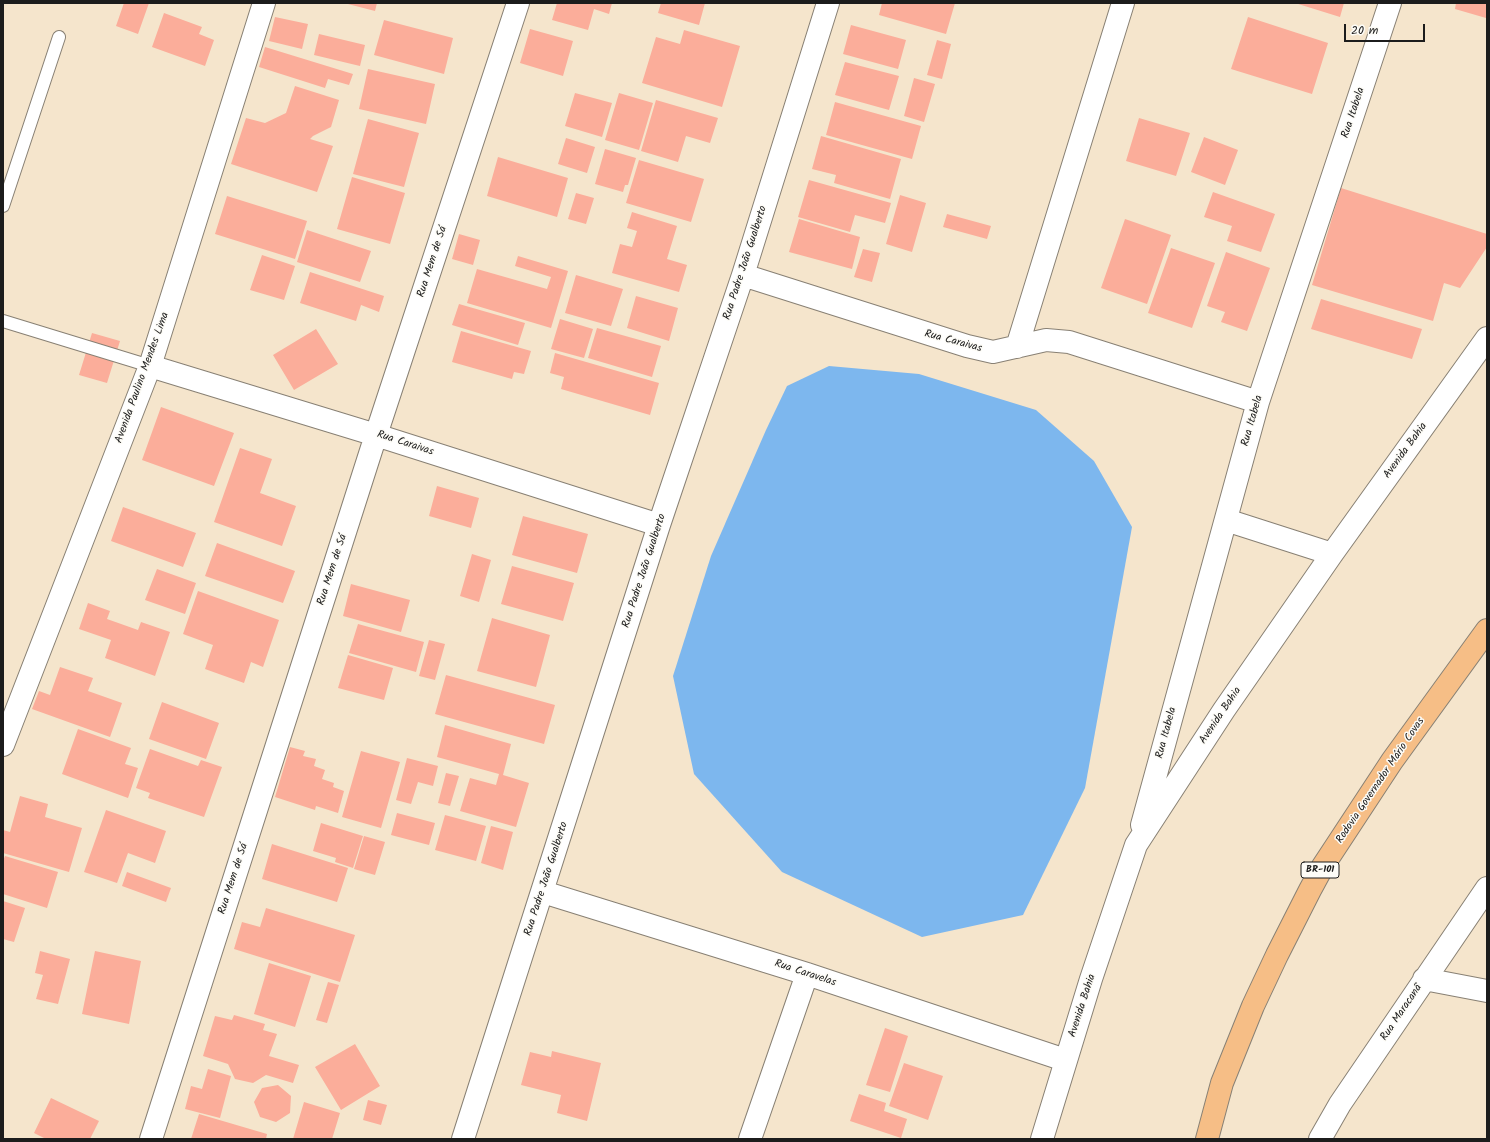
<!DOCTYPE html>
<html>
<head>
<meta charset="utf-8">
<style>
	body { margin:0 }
	#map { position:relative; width:1490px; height:1142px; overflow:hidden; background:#f5e5cc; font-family:Kalam,sans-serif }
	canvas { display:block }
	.frame { position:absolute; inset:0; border:4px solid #1c1c1c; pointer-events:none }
	.scale { position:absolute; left:1344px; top:24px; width:81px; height:18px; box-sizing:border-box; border:2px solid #1c1c1c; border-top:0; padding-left:5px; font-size:12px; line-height:14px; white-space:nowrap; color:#1c1c1c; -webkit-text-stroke:3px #fdfcf7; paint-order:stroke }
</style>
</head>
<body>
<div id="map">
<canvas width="1490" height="1142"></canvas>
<div class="frame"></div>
<div class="scale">20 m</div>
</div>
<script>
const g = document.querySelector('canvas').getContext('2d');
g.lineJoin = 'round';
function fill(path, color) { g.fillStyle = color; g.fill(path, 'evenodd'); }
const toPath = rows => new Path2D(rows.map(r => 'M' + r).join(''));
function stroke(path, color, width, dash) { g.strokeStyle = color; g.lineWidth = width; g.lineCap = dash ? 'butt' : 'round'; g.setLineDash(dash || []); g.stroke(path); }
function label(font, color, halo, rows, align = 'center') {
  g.font = font + ' Kalam,sans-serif'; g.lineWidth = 3; g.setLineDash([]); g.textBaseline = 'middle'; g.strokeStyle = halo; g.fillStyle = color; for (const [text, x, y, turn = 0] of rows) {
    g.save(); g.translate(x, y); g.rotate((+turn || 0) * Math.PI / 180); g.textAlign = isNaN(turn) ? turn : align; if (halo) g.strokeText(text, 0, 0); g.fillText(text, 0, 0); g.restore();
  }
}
const water = toPath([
	[829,366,919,374,1036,410,1094,461,1132,527,1085,788,1023,915,922,937,782,872,694,774,673,676,711,556,766,430,787,386]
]);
const building = toPath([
	[124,3,149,3,138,34,116,26],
	[344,3,377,3,375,11],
	[557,3,612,3,609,14,594,9,588,30,552,20],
	[661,3,705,3,699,25,658,13],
	[882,3,955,3,946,34,879,15],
	[1295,3,1344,3,1340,17],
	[1456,3,1487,3,1486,18,1455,9],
	[164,13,202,27,199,34,214,40,205,66,152,47],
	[275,17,308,24,302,49,269,41],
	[1248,17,1328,43,1312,94,1231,69],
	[384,20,453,38,444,74,374,55],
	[851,25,906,40,898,69,843,54],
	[530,29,573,41,563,76,520,63],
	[684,30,740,46,722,107,642,83,656,37,680,44],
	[319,34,365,45,360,66,314,55],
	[937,40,951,44,942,79,927,75],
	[265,47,353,74,349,85,328,79,325,88,259,67],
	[845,62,899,76,889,110,835,95],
	[368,69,435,84,426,124,359,109],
	[914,78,935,84,924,122,904,116],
	[295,86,339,100,331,127,313,136,310,139,333,146,317,192,231,164,246,118,265,123,286,113],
	[575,93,612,103,602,137,565,126],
	[619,93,653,103,639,150,605,140],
	[656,100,718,118,710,143,686,136,678,162,641,151],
	[835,102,921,126,912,159,826,135],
	[1139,118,1190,133,1176,176,1126,161],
	[368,119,419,133,404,187,353,174],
	[821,136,901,159,890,199,834,183,836,175,812,169],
	[1204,137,1238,150,1225,185,1191,172],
	[566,138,595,147,587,173,558,164],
	[605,149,636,158,628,185,625,185,623,192,595,184],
	[498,157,568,178,557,217,487,196],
	[639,160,704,179,691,222,626,203],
	[352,177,405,193,390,244,337,229],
	[809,180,891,203,885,223,855,215,850,232,798,217],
	[1341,188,1487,234,1487,247,1460,288,1444,283,1433,321,1312,285],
	[1213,192,1275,214,1261,252,1227,241,1232,226,1204,217],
	[576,193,594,198,586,224,568,219],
	[900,195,926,203,912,252,886,244],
	[227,196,307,221,295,259,215,234],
	[632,212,677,226,667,259,687,265,679,292,612,273,620,244,632,247,637,231,627,228],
	[947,214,991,226,987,239,943,227],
	[799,219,860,237,852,269,789,252],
	[1125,219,1171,235,1147,304,1101,288],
	[307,230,371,251,360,282,297,262],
	[459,234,480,240,473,265,452,259],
	[1171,248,1215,263,1192,328,1148,313],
	[863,249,880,253,872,282,854,277],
	[1226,252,1270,268,1247,331,1221,322,1225,312,1207,306],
	[262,255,295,266,284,300,250,290],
	[518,256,568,271,551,328,467,303,477,269,547,289,551,277,515,266],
	[310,272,384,296,379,312,361,305,356,321,300,303],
	[576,275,623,289,611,326,565,313],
	[636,296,678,308,669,341,627,328],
	[1321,299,1422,329,1412,359,1311,329],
	[459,304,525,323,518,345,452,325],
	[560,319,593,329,584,358,551,349],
	[597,328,661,346,652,377,588,358],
	[316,329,338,364,294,390,273,355],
	[461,331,531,351,524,374,514,372,512,379,452,362],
	[92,333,120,341,107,383,79,375],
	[555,353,659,383,650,415,561,389,564,377,550,373],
	[161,407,234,433,214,486,142,460],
	[240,448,272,459,260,493,296,506,282,546,214,522],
	[437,486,479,498,471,528,429,516],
	[123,507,196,533,183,567,111,541],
	[523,516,588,534,577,573,512,555],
	[217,543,295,571,283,603,205,576],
	[472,554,491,560,479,602,460,596],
	[512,566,574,583,563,621,501,604],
	[157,569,196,583,185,614,145,600],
	[351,584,410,600,401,632,343,616],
	[198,591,279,620,263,667,251,662,244,683,205,669,213,645,183,634],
	[88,603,110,611,107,619,138,630,141,622,170,632,155,676,105,658,111,640,79,629],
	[492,618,550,635,536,687,477,671],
	[358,624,424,642,416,672,349,653],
	[429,640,445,644,435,680,419,676],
	[348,655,393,668,384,700,338,688],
	[60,667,93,678,88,691,122,703,110,737,32,709,39,691,50,695],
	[446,675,555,705,544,744,435,714],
	[162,702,219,723,206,759,149,739],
	[445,725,511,744,503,775,529,783,516,827,460,811,470,778,496,785,499,774,437,757],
	[78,729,131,748,125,764,138,768,128,798,62,774],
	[290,747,305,751,303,756,316,759,314,766,325,770,322,779,334,783,333,787,344,791,338,813,316,806,315,810,275,797],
	[150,749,198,766,201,760,222,767,204,817,148,798,150,793,136,788],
	[361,751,400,762,381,828,342,817],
	[407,758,438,766,433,786,418,782,411,804,396,800],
	[446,773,459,776,450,806,438,803],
	[20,796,48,804,45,817,82,828,69,872,3,853,3,830,10,832],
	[106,810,166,831,155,863,128,853,117,883,84,872],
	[397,813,435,823,429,845,391,835],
	[445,815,486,826,476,861,435,850],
	[321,823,363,836,353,868,335,862,336,858,313,851],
	[491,826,513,832,503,870,481,863],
	[364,836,385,842,375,875,354,869],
	[272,844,348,868,337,902,262,879],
	[5,856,58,872,47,908,3,894,3,861],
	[127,872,171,888,166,902,122,886],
	[3,901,25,908,14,942,3,939],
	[266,908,355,935,340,982,234,949,242,922,260,927],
	[40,951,70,959,58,1004,36,999,43,975,35,973],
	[95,951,141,961,129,1024,82,1014],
	[269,963,311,976,295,1027,254,1014],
	[328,982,339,985,327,1023,316,1020],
	[234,1015,265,1024,263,1030,277,1034,269,1056,299,1065,293,1083,266,1075,253,1083,235,1079,228,1064,203,1056,215,1016,232,1020],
	[885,1028,908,1036,890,1092,866,1085],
	[355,1044,380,1086,341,1110,315,1067],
	[552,1051,601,1063,587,1121,557,1113,561,1095,521,1085,530,1052,551,1057],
	[904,1063,943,1076,928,1120,889,1106],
	[208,1069,231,1076,220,1118,185,1109,191,1086,202,1089],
	[278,1085,291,1096,290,1113,276,1122,260,1117,254,1102,262,1088],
	[859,1094,886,1103,884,1111,907,1119,901,1138,850,1121],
	[51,1098,99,1121,90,1139,46,1139,34,1133],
	[368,1100,387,1105,381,1125,363,1120],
	[304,1102,340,1113,332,1139,293,1139],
	[199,1114,267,1134,266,1139,191,1139]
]);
const lane = toPath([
	[3,206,59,37],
	[3,321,150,366]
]);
const street = toPath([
	[743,275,967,346,993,352,1046,340,1069,342,1258,402],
	[1017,347,1123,3],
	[150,366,376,435,659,525],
	[1226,520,1332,554],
	[3,745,150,366,264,3],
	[1142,825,1258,402,1390,3],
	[543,892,807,974,1065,1060],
	[1424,979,1487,991],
	[151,1139,376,435,518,3],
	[463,1139,659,525,743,275,828,3],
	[750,1139,807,974],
	[1042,1139,1091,979,1136,845,1224,710,1332,554,1487,338],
	[1320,1139,1340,1104,1487,888]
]);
const highway = toPath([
	[1207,1139,1222,1083,1253,1006,1277,955,1310,890,1323,866,1392,761,1487,630]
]);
const shields = [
	[1320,870,38]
];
const shieldNames = [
	["BR-101",1320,870]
];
const streetNames = [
	["Rua Itabela",1354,113,-72],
	["Rua Mem de Sá",433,262,-72],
	["Rua Padre João Gualberto",746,263,-72],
	["Rua Caraivas",953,342,15],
	["Avenida Paulino Mendes Lima",143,378,-70],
	["Rua Itabela",1253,421,-74],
	["Rua Caraivas",405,444,18],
	["Avenida Bahia",1406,451,-54],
	["Rua Mem de Sá",333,570,-72],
	["Rua Padre João Gualberto",645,571,-72],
	["Avenida Bahia",1221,716,-56],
	["Rua Itabela",1167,733,-75],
	["Rodovia Governador Mário Covas",1381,781,-56],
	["Rua Mem de Sá",234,879,-72],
	["Rua Padre João Gualberto",547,879,-72],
	["Rua Caravelas",805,974,18],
	["Avenida Bahia",1083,1006,-72],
	["Rua Maracanã",1402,1013,-56]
];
fill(water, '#7db7ee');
fill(building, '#fbad9a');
stroke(lane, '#888074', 14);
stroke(street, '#888074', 24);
stroke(highway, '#888074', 24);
stroke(lane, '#fff', 12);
stroke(street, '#fff', 22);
stroke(highway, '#f6be86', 22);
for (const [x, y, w] of shields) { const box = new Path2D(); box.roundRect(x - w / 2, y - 8, w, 16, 3); g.fillStyle = '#fdfcf7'; g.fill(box); stroke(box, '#1c1c1c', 1); }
label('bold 10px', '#1c1c1c', null, shieldNames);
label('11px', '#1c1c1c', '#fdfcf7', streetNames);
</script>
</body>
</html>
